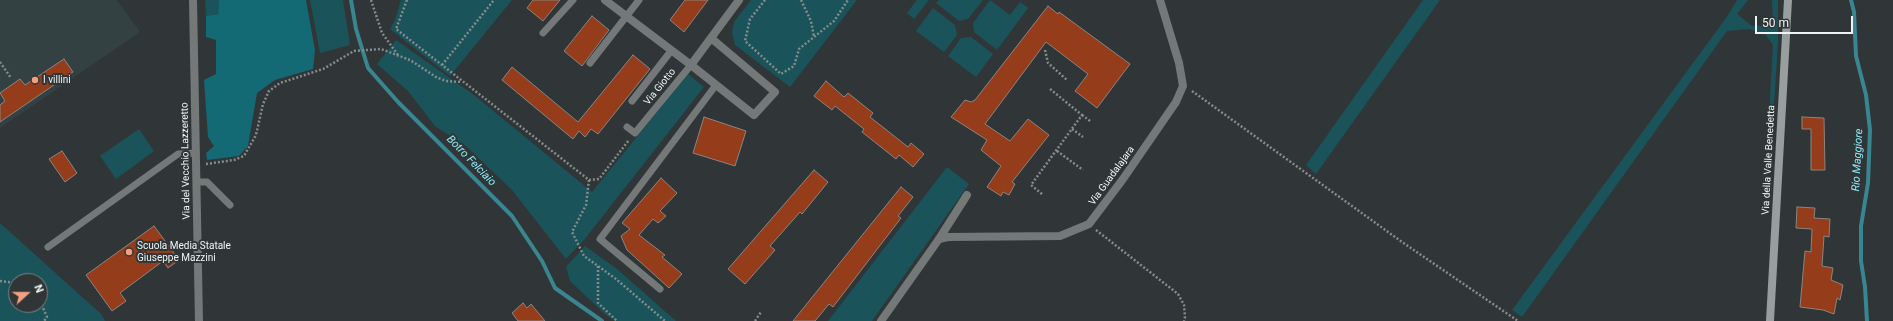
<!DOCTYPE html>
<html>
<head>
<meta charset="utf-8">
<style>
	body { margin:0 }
	#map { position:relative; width:1893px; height:321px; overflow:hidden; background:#303637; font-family:Roboto,sans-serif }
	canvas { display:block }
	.north { position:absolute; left:8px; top:273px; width:40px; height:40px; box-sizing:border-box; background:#303637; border:1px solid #7c8283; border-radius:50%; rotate:69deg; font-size:11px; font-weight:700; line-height:16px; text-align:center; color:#eff3f4 }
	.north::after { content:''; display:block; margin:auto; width:14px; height:18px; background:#f39f82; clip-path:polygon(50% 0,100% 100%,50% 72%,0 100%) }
	.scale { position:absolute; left:1755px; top:16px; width:98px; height:18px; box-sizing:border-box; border:2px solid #eff3f4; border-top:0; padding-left:5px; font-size:12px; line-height:14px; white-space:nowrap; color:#eff3f4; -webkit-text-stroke:3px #303637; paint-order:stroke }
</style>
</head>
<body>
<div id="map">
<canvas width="1893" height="321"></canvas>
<div class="north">N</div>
<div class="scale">50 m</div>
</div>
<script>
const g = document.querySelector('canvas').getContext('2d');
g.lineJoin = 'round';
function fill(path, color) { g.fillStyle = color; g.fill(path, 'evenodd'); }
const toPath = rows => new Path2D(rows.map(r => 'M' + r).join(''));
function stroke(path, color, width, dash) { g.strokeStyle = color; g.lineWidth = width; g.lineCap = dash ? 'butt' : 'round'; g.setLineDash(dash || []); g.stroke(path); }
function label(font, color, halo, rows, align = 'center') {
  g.font = font + ' Roboto,sans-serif'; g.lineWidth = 4; g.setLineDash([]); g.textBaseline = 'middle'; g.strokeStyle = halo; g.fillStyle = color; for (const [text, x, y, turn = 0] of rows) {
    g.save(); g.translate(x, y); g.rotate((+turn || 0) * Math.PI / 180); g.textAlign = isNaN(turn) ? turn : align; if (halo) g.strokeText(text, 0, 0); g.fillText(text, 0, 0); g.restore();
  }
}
const built = toPath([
	[0,0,117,0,140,32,0,128]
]);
const green = toPath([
	[205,0,219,0,218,14,206,16],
	[310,0,343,0,350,45,320,53],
	[401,0,512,0,450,76,390,29,395,20],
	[751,0,857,0,790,87,735,45,732,32,734,22],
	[917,0,929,0,914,19,907,13],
	[939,0,983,0,968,19,959,21,936,3],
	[990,0,1010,15,1020,2,1028,8,997,50,974,32,973,23],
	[1423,0,1440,0,1316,174,1306,165],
	[1737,0,1748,0,1737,14,1752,26,1773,25,1772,0,1778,0,1778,43,1771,150,1767,150,1773,45,1765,34,1749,29,1727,31,1522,317,1512,310,1726,18],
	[933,8,955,25,957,35,944,52,916,31],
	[971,37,993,54,976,77,948,56,961,38],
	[396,40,474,95,592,192,688,74,704,87,584,240,566,259,512,190,467,147,435,126,408,91,377,64],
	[139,129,154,151,116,179,100,156],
	[947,167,969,184,872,321,828,321],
	[0,223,101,314,105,321,0,321],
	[16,281,40,281,40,305,16,305],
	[585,246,617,269,676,321,616,321,607,316,570,281,566,267]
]);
const forest = toPath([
	[219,0,306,0,315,50,313,69,275,80,257,93,248,146,239,156,207,160,206,153,214,146,208,137,204,80,216,74,216,40,206,37,206,16,218,14]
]);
const stream = toPath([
	[351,0,356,29,368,68,398,102,512,216,542,261,555,288,602,321],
	[1851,0,1854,12,1856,56,1866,95,1870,130,1868,183,1861,226,1861,261,1865,287,1867,321]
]);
const building = toPath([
	[533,0,560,0,543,21,527,8,533,0],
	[685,0,708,0,684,32,670,20,685,0],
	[1048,6,1058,14,1059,12,1130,64,1097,108,1075,91,1088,74,1046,42,985,124,1010,141,1028,119,1049,135,1012,182,1015,184,1009,195,1003,192,1001,196,987,187,1001,166,981,150,987,140,951,117,965,100,971,102,975,100,1048,6],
	[592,16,609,30,582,66,564,51,592,16],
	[633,55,650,69,598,134,591,129,585,137,579,131,573,139,502,80,512,67,578,122,633,55],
	[64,59,73,72,0,122,0,105,5,101,0,93,20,79,25,85,64,59],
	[826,81,844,97,848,93,873,113,870,117,908,147,911,143,924,154,913,167,899,155,896,159,862,132,864,129,835,106,832,110,814,96,826,81],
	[704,117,746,131,735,166,693,153,704,117],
	[1802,117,1824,118,1825,170,1811,170,1811,129,1802,129,1802,117],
	[62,151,77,173,65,182,49,159,62,151],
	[814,170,828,182,802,214,800,212,770,246,775,250,745,284,728,269,814,170],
	[661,178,677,193,660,211,666,216,658,223,653,219,639,235,665,255,662,257,682,274,669,288,627,250,621,236,630,229,622,223,661,178],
	[901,187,913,197,898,216,901,218,833,307,829,304,815,321,793,321,901,187],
	[1797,207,1815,208,1814,218,1830,219,1829,237,1824,236,1822,266,1833,268,1831,280,1843,285,1840,300,1837,298,1834,314,1823,310,1800,307,1805,251,1811,252,1812,229,1796,228,1797,207],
	[154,226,179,260,168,268,163,261,120,293,126,301,112,311,86,275,154,226],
	[523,303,527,308,531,304,545,321,518,321,512,313,523,303]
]);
const path = toPath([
	[371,0,382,33,398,55],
	[407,0,396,29,589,180,599,179,629,140],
	[765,0,750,19,745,41,781,74,794,66,799,49,834,21,848,0],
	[801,0,811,21,814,37],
	[1045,50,1048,63,1067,80],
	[0,62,11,78],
	[442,65,494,0],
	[1192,91,1402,242,1518,321],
	[1082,115,1090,121],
	[1072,129,1083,137],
	[1057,151,1083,170],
	[206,164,234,160,244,156,256,135,263,104,269,91,280,83,323,69,354,51,381,49,410,60,436,77,446,81,462,82],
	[589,180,586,205,572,232,584,256,616,279,665,321],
	[1042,194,1031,185,1082,115,1050,89],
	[1096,230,1178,294,1184,305,1185,317,1184,321],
	[598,266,598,303,617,321],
	[0,281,16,283],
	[40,301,47,317,44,321],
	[755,321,761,312]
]);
const service = toPath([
	[543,33,573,0],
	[590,63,639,0],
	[632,101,671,51],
	[627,127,635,133,691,65],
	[197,182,207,182,230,205],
	[48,247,178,154,196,153],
	[660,289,600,239,716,85]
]);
const minor = toPath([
	[193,0,199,321],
	[605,0,691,65],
	[711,38,775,92,754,115,691,65,739,0],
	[939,239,948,237,1060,236,1089,224,1123,179,1176,102,1183,86,1179,63,1160,0],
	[881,321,939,239,967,195]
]);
const secondary = toPath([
	[1770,321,1788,0]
]);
const markers = [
	[35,80,4,"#f39f82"],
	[129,252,4,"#f39f82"]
];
const poiNames = [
	["I villini",43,80],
	["Scuola Media Statale",137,246],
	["Giuseppe Mazzini",137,258]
];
const streetNames = [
	["Via Giotto",660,87,-51],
	["Via della Valle Benedetta",1769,160,-87],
	["Via del Vecchio Lazzeretto",186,161,-91],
	["Via Guadalajara",1112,176,-54]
];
const waterNames = [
	["Rio Maggiore",1858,160,-87],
	["Botro Felciaio",471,161,46]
];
fill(built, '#334143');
fill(green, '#1a535a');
fill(forest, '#136974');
stroke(stream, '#398691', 4);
fill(building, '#953d1a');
stroke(building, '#8b8482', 1);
stroke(path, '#868b8c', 2.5, [2, 2]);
stroke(service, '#757878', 7);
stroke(minor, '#757878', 8);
stroke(secondary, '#989d9e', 8);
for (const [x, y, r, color] of markers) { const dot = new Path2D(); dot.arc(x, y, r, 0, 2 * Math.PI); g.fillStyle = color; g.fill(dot); stroke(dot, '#303637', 1.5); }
label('10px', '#eff3f4', '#303637', poiNames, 'left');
label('10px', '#eff3f4', '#303637', streetNames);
label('italic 11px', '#89ebfa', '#303637', waterNames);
</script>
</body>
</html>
